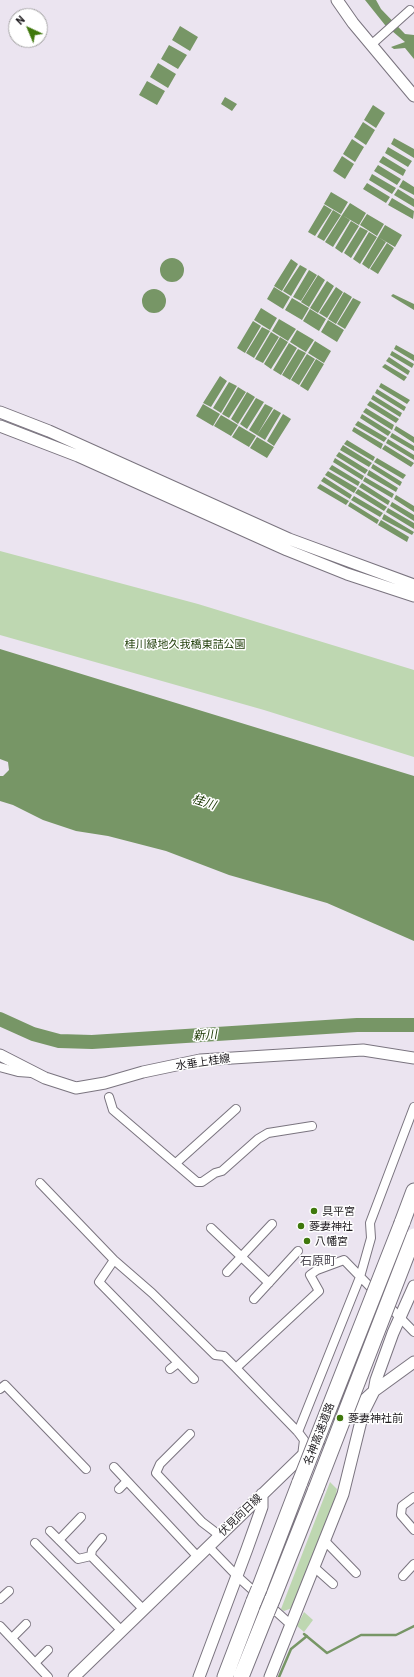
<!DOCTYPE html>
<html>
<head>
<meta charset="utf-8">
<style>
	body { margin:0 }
	#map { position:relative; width:414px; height:1677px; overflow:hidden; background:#ebe4f0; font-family:Barlow,sans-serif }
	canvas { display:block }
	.north { position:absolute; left:8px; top:8px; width:40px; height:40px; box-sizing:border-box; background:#fff; border:1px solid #a5a4a5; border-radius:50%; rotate:316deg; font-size:11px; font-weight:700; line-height:16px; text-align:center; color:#1e1b1f }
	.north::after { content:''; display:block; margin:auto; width:14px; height:18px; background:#3f780c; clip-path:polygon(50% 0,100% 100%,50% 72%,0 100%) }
</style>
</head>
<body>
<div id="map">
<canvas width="414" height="1677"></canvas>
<div class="north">N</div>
</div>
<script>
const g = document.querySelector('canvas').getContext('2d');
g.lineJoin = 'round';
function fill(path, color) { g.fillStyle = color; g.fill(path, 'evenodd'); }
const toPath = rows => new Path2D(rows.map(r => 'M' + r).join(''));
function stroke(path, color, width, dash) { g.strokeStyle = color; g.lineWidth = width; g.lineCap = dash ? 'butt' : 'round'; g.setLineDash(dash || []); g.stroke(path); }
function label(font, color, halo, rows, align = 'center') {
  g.font = font + ' Barlow,"Noto Sans JP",sans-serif'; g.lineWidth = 3; g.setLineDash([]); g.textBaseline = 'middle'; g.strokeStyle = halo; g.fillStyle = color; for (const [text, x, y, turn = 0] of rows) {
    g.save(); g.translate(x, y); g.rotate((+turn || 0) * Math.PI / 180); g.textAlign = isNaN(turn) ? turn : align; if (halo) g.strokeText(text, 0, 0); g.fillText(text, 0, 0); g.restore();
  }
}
const green = toPath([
	[0,551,198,604,414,670,414,757,264,710,0,635],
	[330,1482,337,1489,335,1501,292,1608,284,1611,281,1609],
	[304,1612,313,1620,304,1632,297,1626]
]);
const water = toPath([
	[365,0,376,0,381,9,405,34,414,35,414,59,405,48,394,49,391,47,405,42,385,25],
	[180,26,198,37,190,51,172,40],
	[169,45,187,55,178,69,161,59],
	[158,63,176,74,168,88,150,77],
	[147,81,165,91,157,105,139,95],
	[225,97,237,104,232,111,221,104],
	[373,105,385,113,376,128,364,120],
	[363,122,375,130,366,145,354,137],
	[394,138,414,149,414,158,391,144],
	[352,139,364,147,355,162,343,154],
	[388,147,412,161,408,167,385,153],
	[342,156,354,164,345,179,333,171],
	[383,156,406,170,403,176,379,162],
	[378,165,401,179,397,185,374,171],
	[372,174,396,188,392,194,369,180],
	[403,180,414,187,414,195,399,187],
	[367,183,390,197,386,203,363,189],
	[398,189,414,199,414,207,394,195],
	[331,192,348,202,341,214,324,204],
	[392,198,414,211,413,219,388,205],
	[350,203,366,213,359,225,342,215],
	[324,205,332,210,315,236,308,232],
	[333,210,341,215,324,241,317,237],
	[367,214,384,224,377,236,360,225],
	[342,215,350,220,333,247,325,242],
	[351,221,359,226,342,253,335,248],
	[385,225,402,235,395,247,378,237],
	[360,227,368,231,351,258,344,253],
	[369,232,377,237,360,264,353,259],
	[378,237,386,242,369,269,362,264],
	[387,243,394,248,378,274,370,269],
	'160 270a12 12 0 1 1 24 0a12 12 0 1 1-24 0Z',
	[291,259,298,264,282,291,274,286],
	[300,265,307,269,291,296,283,291],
	[309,270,317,275,301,301,293,297],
	[318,275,325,280,309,307,301,302],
	[327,281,334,286,318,313,310,308],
	[274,287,290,297,283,309,267,299],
	[336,287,343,292,327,318,319,313],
	'142 301a12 12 0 1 1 24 0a12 12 0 1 1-24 0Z',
	[344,292,352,297,336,324,328,319],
	[393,294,414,304,414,310,391,296],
	[292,298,309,308,302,320,285,310],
	[353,298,361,302,345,329,337,324],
	[261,308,277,318,270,330,254,320],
	[310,309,326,319,319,331,303,321],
	[279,319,296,329,288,341,272,331],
	[328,320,344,330,337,342,321,332],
	[253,321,261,326,245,353,237,348],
	[262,327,270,331,254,358,246,353],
	[297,330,314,340,306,352,290,342],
	[271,332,279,337,263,363,255,359],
	[280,337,288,342,271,369,264,364],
	[315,341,331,351,324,363,308,353],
	[289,343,297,348,281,375,273,370],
	[396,345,414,355,414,361,394,349],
	[298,349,306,353,290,380,282,375],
	[392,351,414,364,412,368,390,355],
	[307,354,315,359,299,385,291,380],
	[389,357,410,371,408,375,386,361],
	[316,359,324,364,308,391,300,386],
	[385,364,407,377,404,381,382,367],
	[220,376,227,381,211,407,203,403],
	[229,382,237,386,221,413,213,408],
	[381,383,410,400,407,404,379,387],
	[238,387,246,392,229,418,222,414],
	[377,389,406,407,404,411,375,393],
	[247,392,255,397,238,424,231,419],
	[373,395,402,413,400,417,371,399],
	[256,398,264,402,247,429,240,424],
	[370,401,399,419,396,423,367,405],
	[203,404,220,414,213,426,196,416],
	[265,404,273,408,257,435,249,430],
	[366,408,394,425,392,430,363,412],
	[274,409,281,413,265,440,257,435],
	[283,414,291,419,274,446,267,441],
	[362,414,391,432,388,436,360,418],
	[221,415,238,425,231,436,214,426],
	[358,421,387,438,384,442,355,425],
	[239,426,256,436,249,447,232,437],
	[396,426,414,437,414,443,394,430],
	[354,427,383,444,381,449,352,431],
	[392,433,414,446,414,451,390,437],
	[257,437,274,447,267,458,250,448],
	[388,439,414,455,414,460,386,443],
	[347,440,375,457,373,461,344,444],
	[343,445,372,463,369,467,340,450],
	[385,445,414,463,411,467,382,449],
	[339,452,368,470,365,474,336,456],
	[335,458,364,476,362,480,333,462],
	[377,458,406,475,403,479,374,462],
	[373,464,402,482,400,486,371,468],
	[332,465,360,482,358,486,329,469],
	[369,470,398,488,396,492,367,475],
	[328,471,357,488,354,493,325,475],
	[324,477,352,495,350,499,321,481],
	[365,477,394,494,392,498,363,481],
	[362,483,390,501,388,505,359,487],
	[320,484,349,501,346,505,317,488],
	[358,489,387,507,384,511,355,493],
	[396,495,414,506,414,512,394,499],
	[354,496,383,513,380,517,351,500],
	[350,502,379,520,377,524,348,506],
	[392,502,414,515,414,521,390,506],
	[388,508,414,523,414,529,386,512],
	[384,514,414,532,412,535,382,519],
	[381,520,409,537,407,542,378,525],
	[0,649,414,776,414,941,327,903,229,875,166,851,108,836,76,831,43,820,13,805,0,801,0,776,3,776,9,770,8,762,0,759]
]);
const stream = toPath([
	[304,1634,327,1653,361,1635,396,1635,414,1626],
	[279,1677,291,1649,307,1636]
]);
const river = toPath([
	[0,1019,33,1034,59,1041,92,1042,357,1025,414,1025]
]);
const street = toPath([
	[371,45,410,10],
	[0,1067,18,1072,32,1073],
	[109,1097,113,1110,197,1182,202,1182,215,1173,222,1171,258,1139,268,1133,312,1126],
	[176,1163,236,1109],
	[40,1183,114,1260,152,1293,215,1355,224,1356,236,1368],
	[211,1228,269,1283],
	[114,1260,99,1282,194,1379],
	[227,1272,272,1224],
	[254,1299,298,1251],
	[170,1369,178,1363],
	[0,1389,5,1385,86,1469],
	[298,1432,360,1277,371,1238,370,1223,414,1107],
	[190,1434,160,1464,156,1473,202,1522,219,1535],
	[302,1456,304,1440,298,1432,236,1368,319,1291,310,1275,317,1270,344,1260,414,1332],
	[114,1467,197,1556],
	[119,1489,127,1481],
	[414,1497,402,1506,401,1515,414,1530],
	[50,1531,78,1559,91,1556,143,1609],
	[59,1540,81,1517],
	[325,1541,356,1573],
	[35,1543,122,1631],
	[208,1546,237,1576,290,1624],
	[91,1556,92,1550,102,1538],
	[314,1567,333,1584],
	[403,1576,414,1564],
	[0,1599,9,1591],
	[0,1626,48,1677],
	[12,1638,26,1624],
	[35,1663,48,1650]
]);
const secondary = toPath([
	[337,0,353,23,414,96],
	[0,412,49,431,289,539,414,585],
	[0,426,78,456,287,550,347,574,414,596],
	[0,1055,45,1078,76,1088,105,1083,143,1072,200,1060,363,1050,414,1058],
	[74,1677,302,1456,374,1391,414,1362],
	[199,1677,247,1549,262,1507,262,1494],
	[270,1677,343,1494,363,1413,374,1391,376,1380,393,1333,414,1286]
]);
const highway = toPath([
	[402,1223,414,1191],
	[259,1589,300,1482],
	[272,1600,316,1489],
	[225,1677,254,1601],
	[241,1677,267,1612]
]);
const highwayBridge = toPath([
	[300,1482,402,1223],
	[316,1489,414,1236],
	[254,1601,259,1589],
	[267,1612,272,1600]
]);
const markers = [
	[314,1211,4,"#3f780c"],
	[301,1226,4,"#3f780c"],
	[307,1241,4,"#3f780c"],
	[340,1418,4,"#3f780c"]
];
const parkNames = [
	["桂川緑地久我橋東詰公園",185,644]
];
const streetNames = [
	["水垂上桂線",203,1062,-8],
	["名神高速道路",319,1434,-69],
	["伏見向日線",240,1515,-44]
];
const poiNames = [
	["具平宮",322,1211],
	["菱妻神社",309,1226],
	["八幡宮",315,1241],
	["菱妻神社前",348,1418]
];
const waterNames = [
	["桂川",204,802,18],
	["新川",205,1035,-4]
];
const neighbourhoodNames = [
	["石原町",318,1261]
];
fill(green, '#bed7b1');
fill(water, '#779666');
stroke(stream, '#779666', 2.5);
stroke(river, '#779666', 14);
stroke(street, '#7a747f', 10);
stroke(secondary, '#7a747f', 13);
stroke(highway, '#7a747f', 17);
stroke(street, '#fff', 8);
stroke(secondary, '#fff', 11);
stroke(highway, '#fff', 15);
stroke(highwayBridge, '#7a747f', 17, []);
stroke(highwayBridge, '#fff', 15);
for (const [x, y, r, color] of markers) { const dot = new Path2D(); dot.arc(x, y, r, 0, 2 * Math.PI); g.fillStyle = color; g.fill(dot); stroke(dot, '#fff', 1.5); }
label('11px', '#1f3d08', '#fff', parkNames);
label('11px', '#1e1b1f', '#fff', streetNames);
label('11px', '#1e1b1f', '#fff', poiNames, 'left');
label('italic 12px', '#193601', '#fff', waterNames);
label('12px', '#4d4852', '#fff', neighbourhoodNames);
</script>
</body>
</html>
